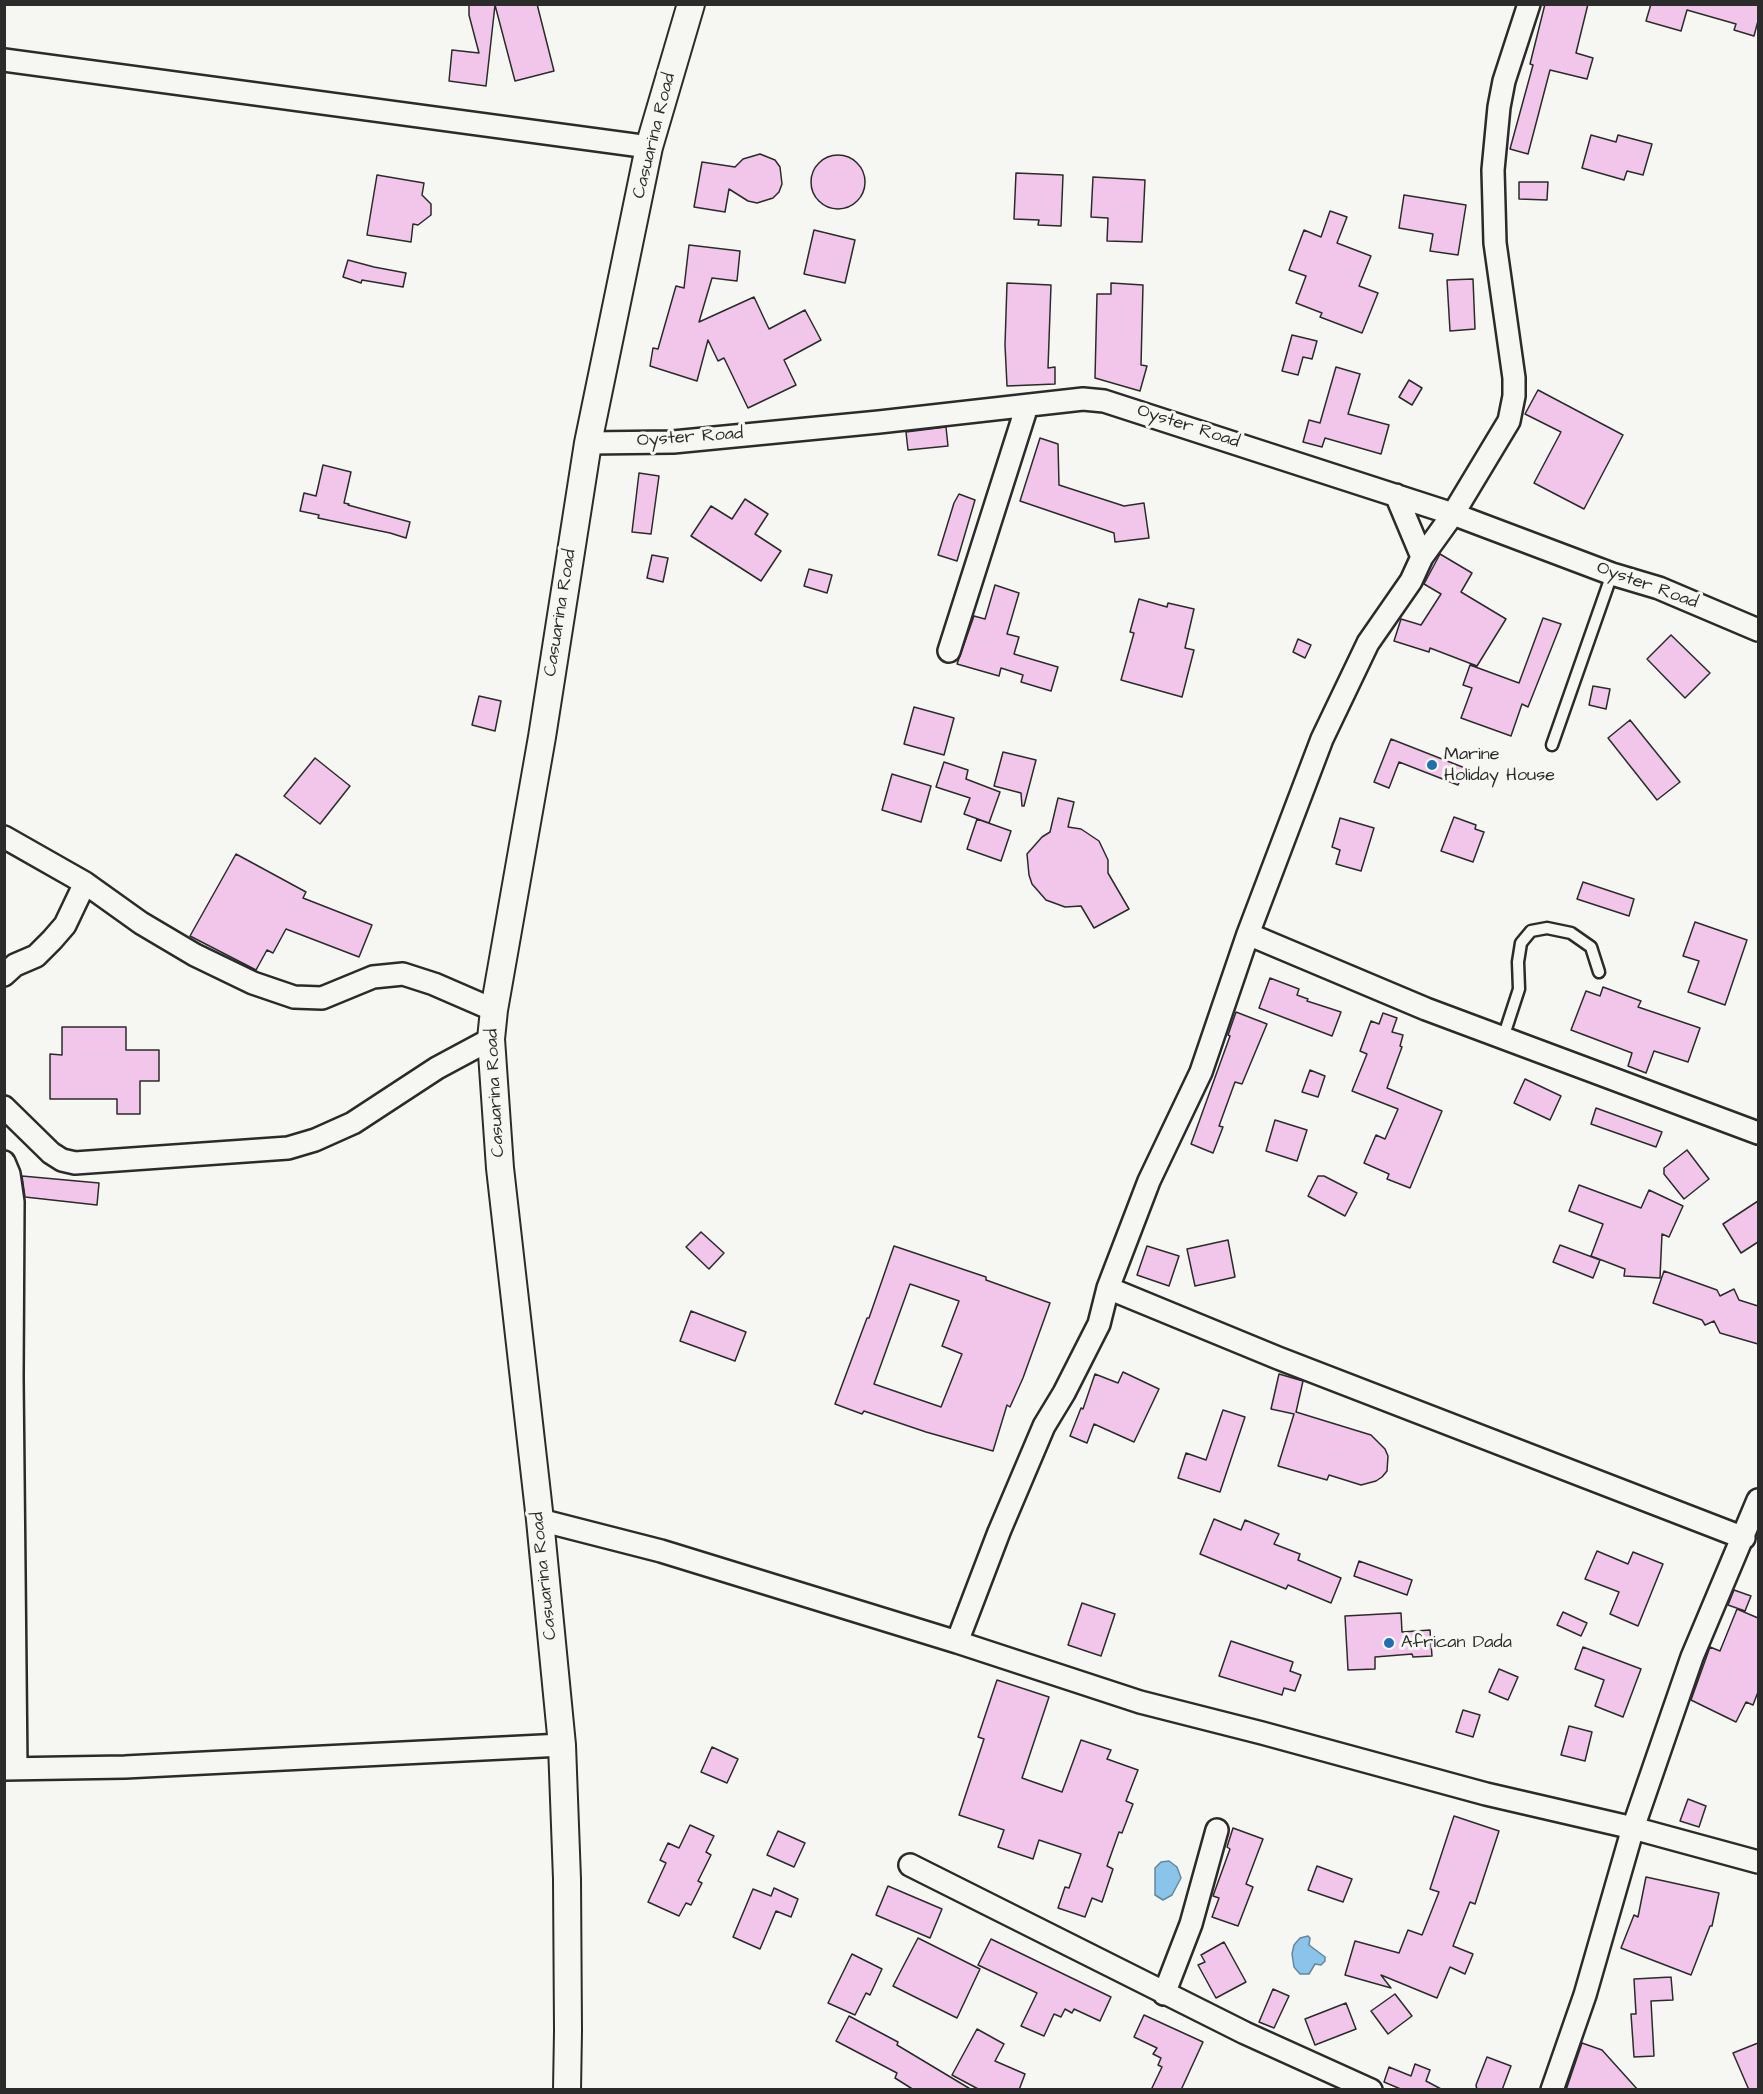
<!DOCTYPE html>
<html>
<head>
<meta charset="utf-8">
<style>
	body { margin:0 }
	#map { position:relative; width:1763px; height:2094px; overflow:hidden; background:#f6f6f2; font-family:"Architects Daughter",sans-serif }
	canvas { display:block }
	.frame { position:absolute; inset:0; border:6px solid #2b2b2b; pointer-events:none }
</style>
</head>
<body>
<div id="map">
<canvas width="1763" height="2094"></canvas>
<div class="frame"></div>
</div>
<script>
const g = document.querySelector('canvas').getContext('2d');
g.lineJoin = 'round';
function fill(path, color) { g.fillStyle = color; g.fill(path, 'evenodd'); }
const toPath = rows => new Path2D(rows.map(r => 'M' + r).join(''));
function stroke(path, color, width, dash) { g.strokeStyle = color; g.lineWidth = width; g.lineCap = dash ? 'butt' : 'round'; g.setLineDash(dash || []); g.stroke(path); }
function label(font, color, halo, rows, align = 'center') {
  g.font = font + ' "Architects Daughter",sans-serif'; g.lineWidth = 6; g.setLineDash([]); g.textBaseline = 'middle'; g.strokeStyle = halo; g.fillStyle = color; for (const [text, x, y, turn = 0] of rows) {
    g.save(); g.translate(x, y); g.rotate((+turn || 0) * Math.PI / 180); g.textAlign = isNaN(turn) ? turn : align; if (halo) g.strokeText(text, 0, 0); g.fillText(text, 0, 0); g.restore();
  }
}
const water = toPath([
	[1169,1861,1177,1867,1181,1878,1172,1895,1163,1900,1155,1895,1155,1868,1161,1862,1169,1861],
	[1308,1936,1310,1938,1309,1945,1325,1957,1325,1961,1321,1965,1315,1964,1309,1974,1300,1974,1294,1967,1292,1954,1294,1945,1300,1938,1308,1936]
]);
const building = toPath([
	[469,4,537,4,554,71,515,81,495,5,486,86,449,81,452,50,479,53,469,15,469,4],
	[1545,4,1588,4,1576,53,1593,58,1587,79,1550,70,1528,154,1510,149,1533,65,1530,64,1545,4],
	[1651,4,1758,4,1758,21,1754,36,1734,30,1736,24,1687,10,1681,31,1646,21,1651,4],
	[1591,135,1616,142,1618,135,1652,144,1643,175,1627,171,1624,180,1582,168,1591,135],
	[760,154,775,160,780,167,782,184,779,192,773,198,757,203,748,201,729,189,725,212,694,207,702,162,735,167,743,159,760,154],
	'811 182a27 27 0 1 1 54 0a27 27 0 1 1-54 0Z',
	[1016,173,1063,175,1061,226,1038,225,1039,220,1014,219,1016,173],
	[377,175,424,183,422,195,431,204,431,215,418,225,413,224,411,242,367,235,377,175],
	[1093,177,1145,180,1142,242,1107,241,1108,218,1091,217,1093,177],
	[1519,182,1548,182,1547,200,1519,199,1519,182],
	[1404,195,1466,205,1458,255,1430,251,1433,234,1399,228,1404,195],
	[1330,211,1347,217,1337,243,1371,256,1359,286,1378,293,1362,333,1320,317,1322,313,1296,303,1306,276,1289,270,1304,230,1321,237,1330,211],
	[814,230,855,240,845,283,804,274,814,230],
	[689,245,740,251,737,281,712,278,699,322,754,297,769,329,805,310,821,340,784,360,796,385,748,408,724,358,718,361,708,340,697,381,650,366,653,348,658,349,676,286,684,288,689,245],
	[348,260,374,267,406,273,403,287,362,280,361,283,343,277,348,260],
	[1473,279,1475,329,1450,331,1447,280,1473,279],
	[1007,283,1051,285,1048,368,1055,367,1055,384,1007,386,1005,345,1007,283],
	[1111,283,1143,285,1141,365,1147,366,1140,391,1095,378,1097,294,1111,294,1111,283],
	[1292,335,1317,341,1312,359,1303,357,1298,375,1282,371,1292,335],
	[1336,367,1360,374,1348,414,1389,425,1381,454,1325,438,1322,447,1303,442,1309,420,1320,423,1336,367],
	[1409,380,1422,388,1412,405,1399,397,1409,380],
	[1538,390,1623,435,1584,509,1534,483,1561,432,1525,414,1538,390],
	[946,427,948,446,908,450,906,432,946,427],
	[1040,438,1058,444,1059,485,1124,506,1144,503,1149,538,1115,542,1114,533,1020,501,1040,438],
	[323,465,351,472,344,503,349,504,348,505,410,522,406,538,390,533,318,518,319,515,300,511,304,493,316,496,323,465],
	[639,473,659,476,651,534,632,532,639,473],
	[959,494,975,500,957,561,938,555,954,503,959,494],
	[745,499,768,514,755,534,781,551,761,581,691,536,711,506,732,519,745,499],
	[1440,554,1472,573,1461,592,1506,619,1477,666,1430,648,1429,652,1394,641,1401,619,1421,625,1441,594,1424,584,1440,554],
	[652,555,668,558,663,582,647,578,652,555],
	[809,569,832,575,827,593,804,586,809,569],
	[995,585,1019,593,1007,634,1019,637,1014,654,1058,667,1051,691,1021,682,1023,675,1001,668,999,676,957,664,974,616,985,619,995,585],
	[1139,599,1167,607,1168,603,1194,609,1185,648,1194,650,1182,697,1121,680,1134,633,1130,632,1139,599],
	[1543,618,1561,624,1528,707,1522,704,1511,736,1461,718,1472,688,1463,685,1470,665,1519,683,1543,618],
	[1671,635,1710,673,1685,698,1647,659,1671,635],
	[1298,639,1311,645,1305,658,1293,652,1298,639],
	[1593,686,1610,689,1606,709,1589,705,1593,686],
	[479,696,501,701,495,731,472,725,479,696],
	[914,707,954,718,944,755,904,744,914,707],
	[1630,720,1680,782,1657,800,1608,738,1630,720],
	[1391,739,1465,768,1458,785,1399,762,1389,788,1374,782,1391,739],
	[1003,752,1036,760,1024,806,1022,806,1021,793,994,786,1003,752],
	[315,758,350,786,320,824,284,796,315,758],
	[944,762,968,770,966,779,1000,792,989,823,964,814,970,798,936,787,944,762],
	[892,774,931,786,921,822,882,810,892,774],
	[1058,798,1074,802,1068,827,1081,829,1099,841,1108,860,1108,873,1129,909,1094,928,1081,906,1065,907,1046,900,1032,884,1029,875,1027,854,1042,837,1050,832,1058,798],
	[1454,817,1476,825,1475,829,1484,832,1473,862,1441,851,1454,817],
	[1340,818,1374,828,1361,871,1336,864,1340,850,1332,847,1340,818],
	[977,819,1011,831,1001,861,967,849,977,819],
	[236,854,306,892,303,898,372,925,359,957,286,929,273,953,267,950,256,970,190,936,236,854],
	[1583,882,1634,899,1629,916,1577,899,1583,882],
	[1695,922,1747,940,1725,1005,1688,992,1699,961,1683,956,1695,922],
	[1270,978,1299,989,1297,995,1308,999,1307,1001,1341,1012,1332,1036,1259,1008,1270,978],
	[1603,987,1641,1001,1638,1007,1700,1028,1688,1062,1654,1051,1646,1073,1628,1066,1632,1053,1571,1030,1586,991,1600,996,1603,987],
	[1236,1012,1267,1024,1242,1084,1235,1082,1219,1126,1223,1127,1213,1153,1191,1144,1230,1036,1228,1035,1236,1012],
	[1383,1013,1397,1018,1392,1032,1403,1035,1400,1046,1402,1047,1387,1088,1442,1111,1410,1188,1387,1179,1389,1174,1364,1163,1376,1135,1385,1139,1398,1109,1352,1091,1367,1054,1360,1051,1371,1021,1379,1024,1383,1013],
	[62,1027,126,1027,126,1050,159,1050,159,1081,140,1081,140,1114,117,1114,117,1099,50,1099,50,1054,62,1055,62,1027],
	[1310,1070,1325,1076,1318,1097,1302,1092,1310,1070],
	[1525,1079,1561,1096,1550,1120,1514,1103,1525,1079],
	[1596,1108,1662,1132,1656,1147,1591,1124,1596,1108],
	[1275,1120,1307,1130,1297,1161,1266,1151,1275,1120],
	[1687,1150,1709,1179,1684,1199,1664,1174,1664,1168,1687,1150],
	[22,1176,99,1183,97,1205,25,1197,22,1176],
	[1318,1176,1324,1176,1357,1193,1345,1216,1308,1196,1318,1176],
	[1579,1185,1641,1208,1649,1190,1683,1206,1669,1237,1662,1234,1660,1278,1624,1276,1625,1269,1591,1256,1603,1224,1569,1211,1579,1185],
	[1758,1201,1758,1242,1741,1253,1723,1224,1758,1201],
	[701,1232,724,1253,709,1269,686,1247,701,1232],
	[1228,1240,1235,1277,1195,1286,1187,1249,1228,1240],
	[1560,1245,1600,1260,1593,1278,1553,1262,1560,1245],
	[894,1246,986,1277,986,1280,1050,1303,1023,1378,1010,1407,1007,1405,993,1451,926,1432,864,1411,862,1414,835,1404,867,1318,869,1318,894,1246],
	[910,1284,959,1301,942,1346,962,1354,941,1407,874,1384,910,1284],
	[1147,1246,1179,1256,1169,1286,1137,1275,1147,1246],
	[1664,1271,1717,1290,1720,1296,1734,1289,1739,1300,1758,1306,1758,1344,1720,1333,1714,1321,1705,1325,1702,1320,1653,1303,1664,1271],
	[691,1311,746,1332,735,1361,680,1341,691,1311],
	[1123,1372,1159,1389,1134,1442,1094,1424,1087,1443,1070,1436,1081,1408,1083,1409,1095,1374,1118,1383,1123,1372],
	[1279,1374,1303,1381,1296,1412,1371,1435,1385,1449,1388,1456,1387,1471,1382,1477,1376,1481,1361,1485,1329,1475,1327,1480,1278,1466,1294,1414,1271,1409,1279,1374],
	[1223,1410,1245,1417,1220,1492,1178,1478,1186,1453,1206,1460,1223,1410],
	[1214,1519,1241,1530,1245,1520,1279,1534,1274,1544,1300,1554,1298,1560,1341,1578,1331,1603,1288,1585,1286,1589,1200,1554,1214,1519],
	[1597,1551,1628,1564,1633,1552,1663,1564,1638,1626,1610,1614,1619,1592,1585,1579,1597,1551],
	[1359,1561,1412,1580,1407,1595,1354,1576,1359,1561],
	[1734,1590,1751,1596,1745,1611,1728,1605,1734,1590],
	[1082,1603,1115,1614,1101,1656,1068,1645,1082,1603],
	[1737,1609,1758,1618,1758,1692,1753,1705,1746,1702,1736,1722,1691,1700,1710,1647,1720,1651,1737,1609],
	[1563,1612,1587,1623,1581,1636,1557,1625,1563,1612],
	[1401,1613,1402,1632,1430,1630,1432,1656,1413,1657,1412,1654,1375,1657,1375,1669,1348,1670,1345,1616,1401,1613],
	[1231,1641,1293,1662,1290,1671,1301,1675,1295,1691,1284,1688,1282,1695,1219,1676,1231,1641],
	[1583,1647,1641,1669,1623,1717,1595,1706,1604,1680,1575,1669,1583,1647],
	[1499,1669,1518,1677,1508,1700,1489,1692,1499,1669],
	[997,1680,1049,1697,1022,1778,1062,1792,1081,1740,1111,1750,1107,1759,1138,1770,1126,1801,1133,1804,1122,1833,1119,1832,1107,1866,1113,1869,1102,1902,1092,1898,1085,1917,1058,1908,1065,1887,1069,1888,1081,1854,1039,1840,1033,1859,998,1847,1004,1830,959,1815,984,1739,978,1737,997,1680],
	[1463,1710,1480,1715,1473,1737,1456,1732,1463,1710],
	[1569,1726,1592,1732,1585,1761,1561,1755,1569,1726],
	[712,1747,738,1759,727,1783,701,1772,712,1747],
	[1688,1799,1706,1806,1699,1827,1680,1821,1688,1799],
	[1454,1816,1499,1831,1475,1904,1470,1902,1453,1946,1473,1954,1465,1974,1450,1967,1437,1998,1381,1975,1391,1988,1345,1975,1355,1941,1399,1953,1408,1930,1422,1935,1439,1892,1430,1889,1454,1816],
	[690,1825,714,1836,706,1852,711,1855,698,1881,702,1883,691,1905,686,1903,679,1916,648,1902,666,1863,660,1860,668,1843,679,1848,690,1825],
	[1233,1828,1263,1839,1246,1884,1253,1887,1238,1926,1212,1917,1219,1898,1213,1896,1230,1849,1227,1847,1233,1828],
	[778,1831,805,1843,794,1867,767,1855,778,1831],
	[1317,1866,1352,1879,1343,1902,1308,1890,1317,1866],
	[1646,1877,1719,1893,1712,1926,1710,1926,1691,1975,1621,1948,1634,1915,1638,1917,1646,1877],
	[888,1886,942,1909,930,1938,876,1915,888,1886],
	[774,1888,798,1899,791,1917,776,1911,760,1949,733,1937,753,1889,771,1896,774,1888],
	[918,1938,980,1969,957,2018,893,1986,918,1938],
	[991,1939,1111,1997,1100,2021,1074,2009,1072,2013,1065,2009,1061,2017,1054,2014,1044,2036,1021,2026,1037,1993,978,1965,991,1939],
	[1224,1942,1246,1982,1216,1998,1198,1965,1205,1962,1201,1955,1224,1942],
	[852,1954,882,1969,870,1995,866,1993,855,2015,828,2003,852,1954],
	[1671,1977,1673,2000,1651,2001,1654,2056,1634,2057,1631,2014,1636,2014,1634,1979,1671,1977],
	[1273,1989,1289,1996,1274,2028,1259,2022,1273,1989],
	[1395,1994,1412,2016,1388,2034,1371,2011,1395,1994],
	[1346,2003,1356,2029,1315,2045,1305,2019,1346,2003],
	[1144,2015,1203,2042,1181,2090,1151,2090,1162,2067,1158,2065,1161,2058,1153,2054,1157,2048,1134,2037,1144,2015],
	[849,2016,898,2042,897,2045,972,2090,914,2090,895,2078,897,2073,836,2041,849,2016],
	[977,2029,1004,2044,995,2061,1025,2074,1019,2090,980,2090,952,2075,977,2029],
	[1582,2043,1602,2050,1638,2090,1566,2090,1582,2043],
	[1758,2043,1758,2090,1749,2090,1733,2053,1758,2043],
	[1487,2057,1511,2066,1502,2090,1477,2090,1476,2085,1487,2057],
	[1415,2064,1430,2070,1426,2081,1443,2090,1403,2090,1384,2082,1389,2067,1411,2076,1415,2064]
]);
const service = toPath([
	[1552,745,1612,574],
	[1503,1038,1519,989,1518,962,1521,943,1531,931,1547,928,1571,933,1591,947,1599,972]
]);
const minor = toPath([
	[1529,4,1504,81,1499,107,1493,170,1495,243,1514,378,1514,396,1509,421,1453,514,1422,557,1411,581,1368,643,1322,739,1248,934,1201,1072,1149,1181,1108,1288,1099,1324,1064,1393,1044,1426,999,1532,957,1642,1140,1702,1262,1733,1486,1794,1633,1828,1585,1995,1552,2090],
	[4,60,649,147],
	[588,443,673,442,879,422,1083,399,1104,401,1453,514,1612,574,1659,588,1758,630],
	[1396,495,1422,557],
	[949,651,1027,406],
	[4,837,85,883,65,925,52,940,36,956,15,965,4,975],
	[85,883,141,923,195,955,253,983,294,997,322,998,373,977,403,974,434,984,494,1010],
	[1248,934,1426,1009,1758,1133],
	[4,1107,51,1153,62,1160,75,1163,288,1148,315,1140,353,1123,437,1068,491,1039],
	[4,1162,9,1174,13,1202,12,1377,16,1769],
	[1108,1288,1278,1358,1744,1538],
	[1758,1500,1692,1657,1633,1828,1758,1862],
	[540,1520,661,1551,957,1642],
	[4,1769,125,1767,562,1745],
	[910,1865,1245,2033,1371,2090],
	[1164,1994,1191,1924,1217,1830]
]);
const tertiary = toPath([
	[567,2090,568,2031,567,1879,562,1745,540,1520,500,1168,491,1039,494,1010,542,737,588,443,649,147,691,4]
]);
const markers = [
	[1432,765,6,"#1f6fb2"],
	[1389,1643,6,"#1f6fb2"]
];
const streetNames = [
	["Casuarina Road",655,136,-76],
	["Oyster Road",1188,427,18],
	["Oyster Road",690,438,-4],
	["Oyster Road",1647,586,20],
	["Casuarina Road",561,613,-81],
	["Casuarina Road",496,1093,-93],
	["Casuarina Road",545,1576,-96]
];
const poiNames = [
	["Marine",1444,755],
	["Holiday House",1444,776],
	["African Dada",1401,1643]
];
fill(water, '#8bc4ea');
stroke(water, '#65879e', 1.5);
fill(building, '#f2c6eb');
stroke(building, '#2b2b2b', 1.5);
stroke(service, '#2b2b2b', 15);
stroke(minor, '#2b2b2b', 26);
stroke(tertiary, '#2b2b2b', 30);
stroke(service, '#f6f6f2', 10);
stroke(minor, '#f6f6f2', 21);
stroke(tertiary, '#f6f6f2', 26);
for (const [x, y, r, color] of markers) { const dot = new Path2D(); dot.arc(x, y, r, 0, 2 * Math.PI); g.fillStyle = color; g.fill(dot); stroke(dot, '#f6f6f2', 2); }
label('18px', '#2b2b2b', '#f6f6f2', streetNames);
label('18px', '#2b2b2b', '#f6f6f2', poiNames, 'left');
</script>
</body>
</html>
